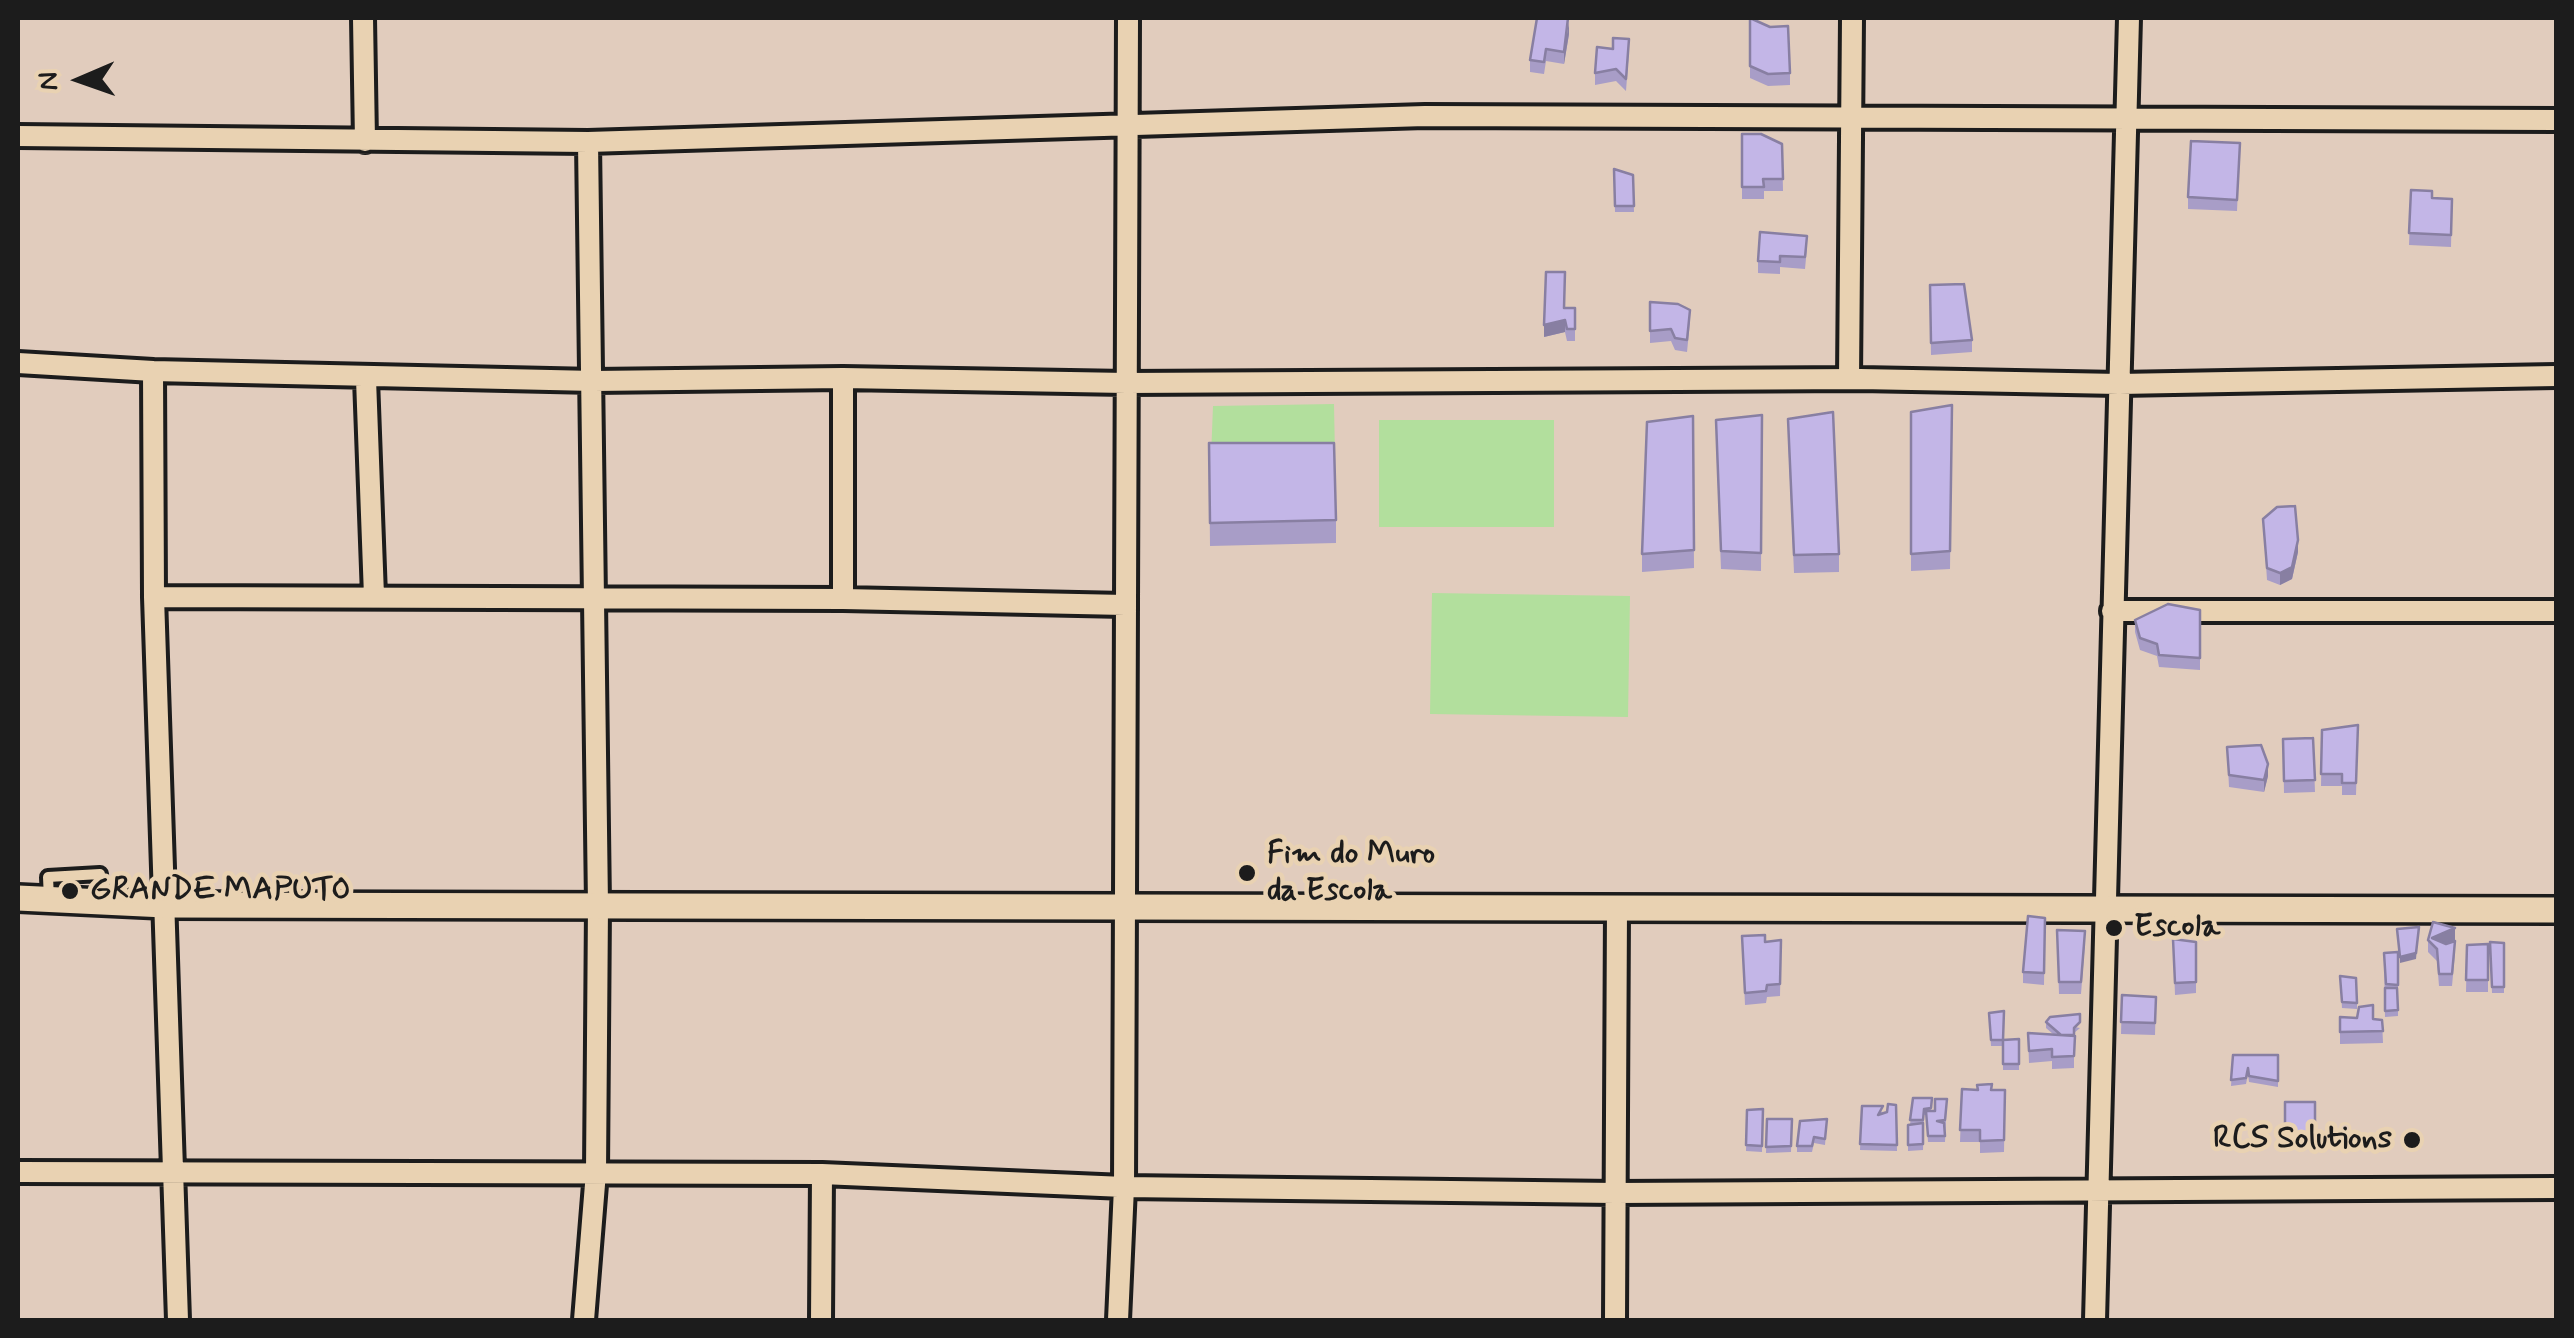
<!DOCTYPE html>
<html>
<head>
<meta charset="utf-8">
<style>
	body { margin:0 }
	#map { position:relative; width:2574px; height:1338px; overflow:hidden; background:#e1ccbd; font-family:Mynerve,sans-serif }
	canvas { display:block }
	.frame { position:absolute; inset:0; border:20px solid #1c1c1c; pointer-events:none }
	.north { position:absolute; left:30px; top:30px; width:100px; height:100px; -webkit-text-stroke:8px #e9d2b2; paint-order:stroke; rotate:268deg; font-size:28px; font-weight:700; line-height:40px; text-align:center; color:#1c1c1c }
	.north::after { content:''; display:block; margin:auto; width:35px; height:45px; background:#1c1c1c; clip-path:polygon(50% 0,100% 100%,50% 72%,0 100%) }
</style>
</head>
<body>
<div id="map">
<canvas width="2574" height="1338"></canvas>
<div class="frame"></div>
<div class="north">N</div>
</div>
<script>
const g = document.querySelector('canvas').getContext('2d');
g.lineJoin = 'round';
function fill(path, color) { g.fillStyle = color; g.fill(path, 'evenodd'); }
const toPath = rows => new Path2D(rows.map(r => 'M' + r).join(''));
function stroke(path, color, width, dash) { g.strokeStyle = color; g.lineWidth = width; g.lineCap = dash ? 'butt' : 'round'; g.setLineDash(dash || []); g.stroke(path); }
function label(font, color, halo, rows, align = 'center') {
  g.font = font + ' Mynerve,sans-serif'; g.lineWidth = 9; g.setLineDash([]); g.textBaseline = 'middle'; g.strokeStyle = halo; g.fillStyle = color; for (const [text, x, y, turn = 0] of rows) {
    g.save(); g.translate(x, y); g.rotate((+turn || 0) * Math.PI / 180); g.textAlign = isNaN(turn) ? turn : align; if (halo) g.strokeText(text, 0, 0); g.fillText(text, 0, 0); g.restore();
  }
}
const green = toPath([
	[1334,404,1335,457,1211,457,1213,406],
	[1379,420,1554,420,1554,527,1379,527],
	[1432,593,1630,596,1628,717,1430,714]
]);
const service = toPath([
	[49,899,48,877,100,874,102,902]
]);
const minor = toPath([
	[363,18,365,141],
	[18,136,588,142,1425,116,2556,120],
	[18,363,153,371],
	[843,378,843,599],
	[366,379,374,596],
	[1849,379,1852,18],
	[154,597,843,599,1125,605],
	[2112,611,2556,611],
	[18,1172,822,1174,1124,1187,1615,1193,2556,1188],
	[178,1320,154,597,153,371,594,381,843,378,1126,383,1860,379,2119,384,2556,376],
	[584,1320,596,1172,598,905,588,142],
	[821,1320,822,1174],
	[1118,1320,1124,1187,1128,18],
	[1615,1320,1617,908],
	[2095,1320,2129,18]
]);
const tertiary = toPath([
	[18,898,165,905,2556,910]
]);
const wall = toPath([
	[1750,18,1770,27,1790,73,1790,85,1768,86,1750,78],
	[1569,34,1564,64,1546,61,1544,74,1530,72,1530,60],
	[1613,49,1629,51,1626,91,1616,81,1595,85,1595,73],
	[1742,134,1782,144,1783,191,1764,191,1764,199,1742,199],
	[2240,143,2237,211,2188,209,2188,197],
	[1614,169,1633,175,1634,212,1615,212],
	[2411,190,2432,198,2452,199,2451,247,2409,245],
	[1807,248,1805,269,1780,267,1780,274,1758,273,1758,261],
	[1930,285,1972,340,1972,352,1931,355],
	[1650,302,1690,322,1687,352,1675,350,1671,341,1650,343],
	[1564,308,1575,308,1575,341,1567,341,1565,332,1544,337],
	[1952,405,1950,569,1911,571,1911,412],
	[1762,415,1761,571,1721,569,1716,438],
	[1693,416,1694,568,1642,572,1642,554],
	[1788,436,1839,554,1839,572,1794,573],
	[1209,443,1336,520,1336,543,1210,546],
	[2263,519,2298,552,2292,579,2280,585,2267,580],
	[2200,610,2200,670,2159,667,2157,656,2140,650,2135,632,2135,620],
	[2358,725,2356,795,2342,795,2342,786,2321,786,2322,730],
	[2313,738,2315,792,2284,793,2283,739],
	[2227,747,2268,776,2264,792,2229,787],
	[2045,918,2044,985,2023,983,2023,972],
	[2057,930,2085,943,2081,994,2059,994],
	[1742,936,1765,942,1781,940,1780,996,1767,997,1766,1003,1745,1005],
	[2173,939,2196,942,2196,993,2175,995],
	[2428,940,2455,940,2447,944,2455,953,2452,986,2439,986,2437,961,2428,952],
	[2490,942,2504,943,2504,993,2492,993],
	[2488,944,2488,992,2466,992,2467,945],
	[2398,952,2398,1016,2385,1017,2384,953],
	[2340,976,2357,1003,2357,1009,2342,1008],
	[2122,995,2156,997,2155,1035,2121,1034],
	[1989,1013,2003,1040,2019,1039,2019,1070,2003,1070,2003,1046,1991,1046],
	[2340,1017,2382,1020,2383,1043,2340,1044],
	[2046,1022,2080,1028,2074,1033,2074,1068,2052,1069,2052,1061,2029,1063,2028,1033,2053,1034,2046,1028],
	[2233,1055,2278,1081,2278,1087,2249,1082,2248,1074,2246,1084,2231,1086],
	[1962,1089,2005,1090,2004,1152,1980,1153,1980,1142,1960,1142],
	[1913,1098,1932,1098,1931,1111,1935,1111,1947,1099,1945,1142,1928,1142,1926,1115,1924,1115,1923,1150,1908,1151,1908,1125,1910,1125],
	[1896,1105,1897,1151,1860,1150,1862,1106,1883,1112,1882,1114,1887,1112],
	[1763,1109,1762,1152,1746,1151,1747,1110],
	[1767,1119,1792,1119,1791,1152,1766,1153],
	[1827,1119,1825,1145,1814,1143,1812,1152,1797,1152,1797,1146]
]);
const shadedWall = toPath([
	[1569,22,1569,34,1564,64,1564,52],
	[1565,320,1565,332,1544,337,1544,325],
	[2298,540,2298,552,2292,579,2280,585,2280,573],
	[2268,764,2268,776,2264,792,2264,780],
	[2419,927,2416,959,2400,963,2400,957],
	[2455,928,2455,940,2436,948,2432,938],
	[2315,1131,2315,1143,2285,1150,2285,1138]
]);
const building = toPath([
	[1537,18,1568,18,1564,52,1546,49,1544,62,1530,60,1537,18],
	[1750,18,1770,27,1788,26,1790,73,1768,74,1750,66,1750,18],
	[1613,38,1629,39,1626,79,1616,69,1595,73,1597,47,1613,49,1613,38],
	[1742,134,1761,134,1782,144,1783,179,1763,179,1764,187,1742,187,1742,134],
	[2191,141,2240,143,2237,200,2188,197,2191,141],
	[1614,169,1633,175,1634,206,1615,206,1614,169],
	[2411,190,2432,191,2432,198,2452,199,2451,235,2409,233,2411,190],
	[1760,232,1807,236,1805,257,1780,256,1780,262,1758,261,1760,232],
	[1546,272,1565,272,1564,308,1575,308,1575,329,1567,329,1565,320,1544,325,1546,272],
	[1964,284,1972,340,1931,343,1930,285,1964,284],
	[1650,302,1678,304,1690,310,1687,340,1675,338,1671,329,1650,331,1650,302],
	[1952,405,1950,551,1911,554,1911,412,1952,405],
	[1833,412,1839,554,1794,555,1788,419,1833,412],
	[1762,415,1761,553,1721,551,1716,420,1762,415],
	[1693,416,1694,550,1642,554,1647,422,1693,416],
	[1209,443,1334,443,1336,520,1210,523,1209,443],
	[2295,506,2298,540,2292,567,2280,573,2267,568,2263,519,2277,507,2295,506],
	[2168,604,2200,610,2200,658,2159,655,2157,644,2140,638,2135,620,2168,604],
	[2358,725,2356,783,2342,783,2342,774,2321,774,2322,730,2358,725],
	[2313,738,2315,780,2284,781,2283,739,2313,738],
	[2261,745,2268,764,2264,780,2229,775,2227,747,2261,745],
	[2028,916,2045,918,2044,973,2023,972,2028,916],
	[2433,922,2455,928,2432,938,2446,944,2455,941,2452,974,2439,974,2437,949,2428,940,2433,922],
	[2419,927,2416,953,2400,957,2397,929,2419,927],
	[2057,930,2085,931,2081,982,2059,982,2057,930],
	[1765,935,1765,942,1781,940,1780,984,1767,985,1766,991,1745,993,1742,936,1765,935],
	[2173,939,2196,942,2196,982,2175,983,2173,939],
	[2490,942,2504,943,2504,987,2492,987,2490,942],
	[2488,944,2488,980,2466,980,2467,945,2488,944],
	[2398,952,2398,985,2386,984,2384,953,2398,952],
	[2340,976,2356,978,2357,1003,2342,1002,2340,976],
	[2385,988,2397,988,2398,1010,2385,1011,2385,988],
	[2122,995,2156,997,2155,1023,2121,1022,2122,995],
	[2373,1005,2373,1019,2382,1020,2383,1031,2340,1032,2340,1017,2357,1018,2359,1007,2373,1005],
	[2004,1011,2003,1040,2019,1039,2019,1064,2003,1064,2003,1040,1991,1040,1989,1013,2004,1011],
	[2080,1014,2080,1022,2074,1028,2074,1035,2061,1035,2046,1022,2050,1017,2080,1014],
	[2028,1033,2075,1036,2074,1056,2052,1057,2052,1049,2029,1051,2028,1033],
	[2233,1055,2278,1055,2278,1081,2249,1076,2248,1068,2246,1078,2231,1080,2233,1055],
	[1992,1084,1991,1090,2005,1090,2004,1140,1980,1141,1980,1130,1960,1130,1962,1089,1978,1090,1977,1085,1992,1084],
	[1913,1098,1932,1098,1931,1108,1924,1109,1923,1120,1910,1120,1913,1098],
	[1935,1099,1947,1099,1945,1120,1937,1121,1944,1123,1945,1136,1928,1136,1926,1111,1935,1111,1935,1099],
	[2285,1102,2315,1102,2315,1131,2285,1138,2285,1102],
	[1888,1104,1896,1105,1897,1145,1860,1144,1862,1106,1883,1106,1878,1115,1887,1112,1888,1104],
	[1763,1109,1762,1146,1746,1145,1747,1110,1763,1109],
	[1767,1119,1792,1119,1791,1146,1766,1147,1767,1119],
	[1827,1119,1825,1139,1814,1137,1812,1146,1797,1146,1800,1121,1827,1119],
	[1923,1123,1923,1144,1908,1145,1908,1125,1923,1123]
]);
const markers = [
	[1247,873,10,"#1c1c1c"],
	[70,891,10,"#1c1c1c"],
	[2114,928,10,"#1c1c1c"],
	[2412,1140,10,"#1c1c1c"]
];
const poiNames = [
	["Fim do Muro",1267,855],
	["da Escola",1267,892],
	["GRANDE MAPUTO",90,891],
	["Escola",2134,928],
	["RCS Solutions",2392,1140,"right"]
];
fill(green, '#b2df9d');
stroke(service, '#1c1c1c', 18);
stroke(minor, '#1c1c1c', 28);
stroke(tertiary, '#1c1c1c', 32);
stroke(service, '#e9d2b2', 10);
stroke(minor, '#e9d2b2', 20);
stroke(tertiary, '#e9d2b2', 25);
fill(wall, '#a89dc7');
fill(shadedWall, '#887fa2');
fill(building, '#c3b6e7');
stroke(building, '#887fa2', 2.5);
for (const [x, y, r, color] of markers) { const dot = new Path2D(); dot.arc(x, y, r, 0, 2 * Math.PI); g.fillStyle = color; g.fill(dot); stroke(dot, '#e9d2b2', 4); }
label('bold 32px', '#1c1c1c', '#e9d2b2', poiNames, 'left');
</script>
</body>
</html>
